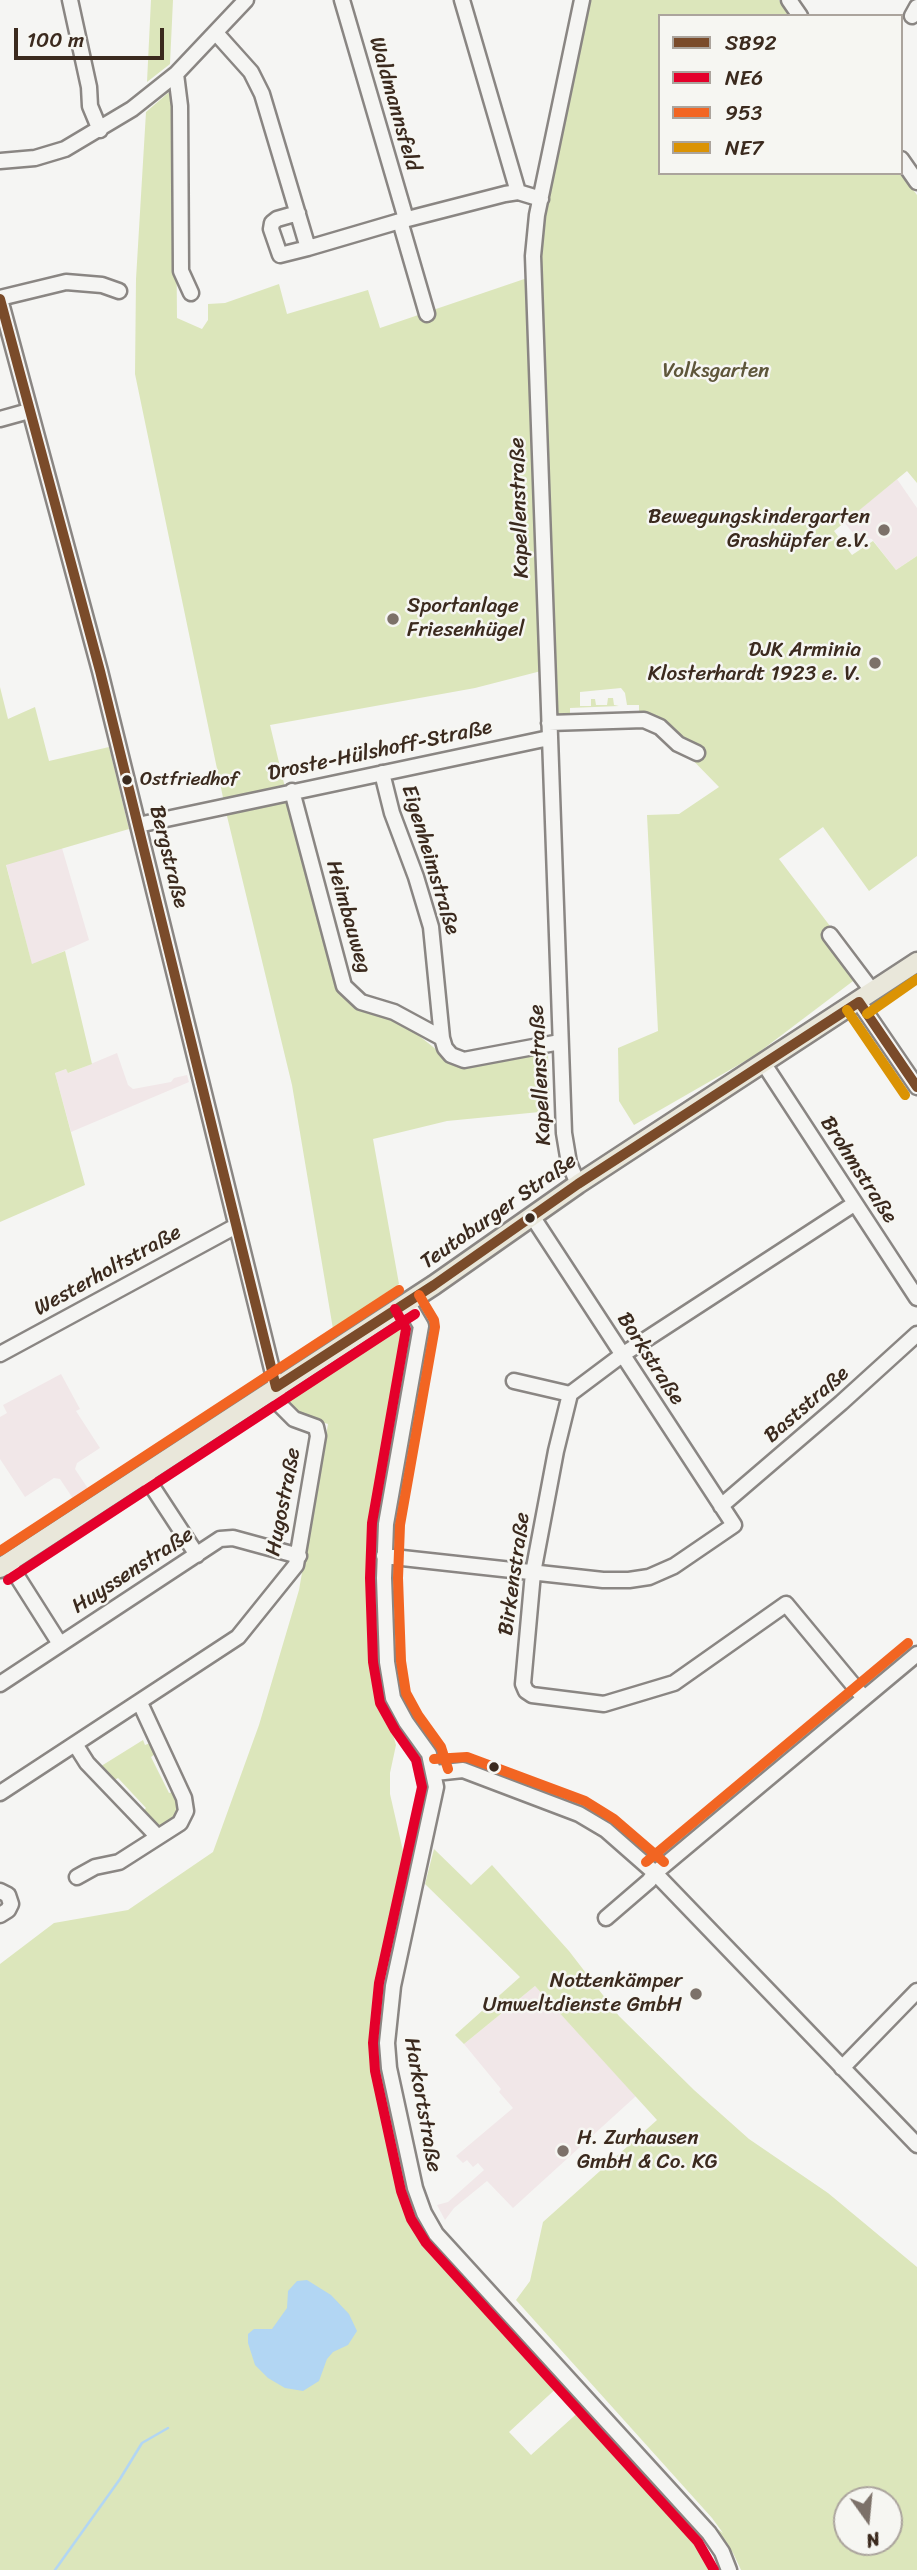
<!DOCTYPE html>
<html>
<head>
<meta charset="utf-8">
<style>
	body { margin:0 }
	#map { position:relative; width:917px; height:2570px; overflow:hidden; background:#f5f5f3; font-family:Sriracha,sans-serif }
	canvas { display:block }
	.legend { position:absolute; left:658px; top:14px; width:245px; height:161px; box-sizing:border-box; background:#f6f6f2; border:2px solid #aba49d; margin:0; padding:9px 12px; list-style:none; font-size:21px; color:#3b2a1e }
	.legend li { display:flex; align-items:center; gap:14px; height:35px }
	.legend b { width:35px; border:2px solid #aba49d }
	.north { position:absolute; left:833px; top:2486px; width:70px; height:70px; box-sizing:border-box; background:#f6f6f2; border:2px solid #aba49d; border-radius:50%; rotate:165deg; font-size:19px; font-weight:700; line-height:28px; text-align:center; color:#3b2a1e }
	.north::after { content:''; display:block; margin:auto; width:24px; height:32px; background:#7c7169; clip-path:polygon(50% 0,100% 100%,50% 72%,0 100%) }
	.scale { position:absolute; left:14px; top:28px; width:150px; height:32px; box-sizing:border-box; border:4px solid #3b2a1e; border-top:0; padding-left:9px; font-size:21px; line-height:24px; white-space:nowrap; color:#3b2a1e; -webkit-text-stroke:5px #f6f6f2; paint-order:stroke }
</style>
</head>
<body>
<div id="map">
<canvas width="917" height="2570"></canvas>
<ul class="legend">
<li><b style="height:9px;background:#7a4b2a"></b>SB92</li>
<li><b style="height:9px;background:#e4002b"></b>NE6</li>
<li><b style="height:9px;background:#f26522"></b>953</li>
<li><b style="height:9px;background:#db9304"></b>NE7</li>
</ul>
<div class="north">N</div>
<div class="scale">100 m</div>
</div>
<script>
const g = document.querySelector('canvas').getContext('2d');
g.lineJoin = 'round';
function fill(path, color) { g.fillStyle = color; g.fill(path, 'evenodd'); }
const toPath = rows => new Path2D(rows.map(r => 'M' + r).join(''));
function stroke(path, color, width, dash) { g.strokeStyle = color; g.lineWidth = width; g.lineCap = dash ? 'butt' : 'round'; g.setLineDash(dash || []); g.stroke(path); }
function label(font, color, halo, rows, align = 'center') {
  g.font = font + ' Sriracha,sans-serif'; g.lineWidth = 5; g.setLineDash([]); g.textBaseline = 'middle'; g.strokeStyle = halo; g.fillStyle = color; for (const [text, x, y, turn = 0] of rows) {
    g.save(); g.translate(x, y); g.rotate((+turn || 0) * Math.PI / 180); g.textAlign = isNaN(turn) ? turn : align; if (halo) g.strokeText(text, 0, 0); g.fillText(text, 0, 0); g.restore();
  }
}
const built = toPath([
	[897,479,917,508,917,556,896,570,872,539,867,538,861,543,844,522],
	[62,848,89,940,32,965,6,864],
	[117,1053,128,1085,133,1089,171,1082,174,1078,187,1075,189,1082,71,1132,55,1073,66,1069,69,1073],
	[61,1374,80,1409,76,1411,100,1448,77,1463,75,1469,89,1490,74,1500,60,1479,54,1478,25,1497,0,1459,0,1417,7,1413,3,1405],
	[535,1986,636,2096,513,2208,487,2181,454,2208,445,2220,437,2205,448,2202,484,2170,478,2163,473,2167,467,2160,463,2163,456,2156,513,2108,499,2092,501,2089,464,2044]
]);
const green = toPath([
	[151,0,173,0,170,64,147,82],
	[591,0,779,0,790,16,660,16,660,173,901,173,917,195,917,483,907,471,834,531,852,555,873,541,896,570,917,556,917,856,869,891,823,827,779,859,865,972,754,1056,634,1125,619,1101,618,1048,658,1031,647,815,679,814,719,787,678,745,639,723,639,705,627,705,625,693,621,688,580,692,580,706,591,706,591,699,595,699,596,705,607,705,608,698,613,698,614,705,619,706,570,708,570,718,558,716,545,670,475,688,270,725,288,800,346,999,398,1019,457,1066,533,1053,548,1054,550,1111,447,1121,373,1139,399,1284,333,1329,292,1085,226,812,135,374,136,279,146,112,168,93,175,92,177,318,202,329,208,320,208,304,225,303,279,284,287,314,368,290,380,328,542,273,541,220],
	[0,687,8,719,35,707,49,761,109,747,129,829,6,865,32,964,65,951,92,1064,68,1073,66,1069,55,1073,85,1185,0,1222],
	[404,1329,408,1332,410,1337,375,1546,377,1672,380,1690,396,1745,390,1773,390,1794,408,1873,380,1992,377,2033,384,2080,403,2169,414,2209,431,2240,561,2384,509,2432,531,2455,583,2408,698,2539,711,2555,717,2570,0,2570,0,1964,54,1923,128,1910,213,1852,259,1725,299,1590,328,1424,302,1416,284,1404,398,1330],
	[143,1740,145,1745,153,1742,158,1752,151,1757,169,1793,176,1791,181,1802,179,1816,165,1826,156,1826,141,1813,146,1808,118,1778,111,1782,98,1768],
	[434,1849,471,1885,492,1865,569,1951,619,2016,694,2090,749,2139,828,2193,917,2267,917,2570,741,2570,733,2553,711,2524,723,2533,712,2518,516,2300,530,2281,543,2222,657,2120,535,1986,464,2044,455,2035,520,1977,425,1884],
	[889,2500,889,2542,847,2542,847,2500]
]);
const water = toPath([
	[307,2280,331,2295,349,2314,357,2331,348,2345,333,2352,327,2359,319,2381,303,2391,285,2388,268,2378,255,2365,248,2343,248,2334,254,2329,272,2329,287,2308,288,2291,297,2281]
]);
const stream = toPath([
	[55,2570,120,2479,142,2443,168,2428]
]);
const minor = toPath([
	[70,0,89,87,90,106,100,130],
	[342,0,406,219],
	[462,0,518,192],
	[789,0,800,16],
	[912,16,917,7],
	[216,33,251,72,262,94,308,248,400,221,505,194,518,192,541,199],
	[176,74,180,106,181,271,191,293],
	[901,159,917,182],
	[0,161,35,158,65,149,132,109,176,74,246,0],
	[298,213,277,219,272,223,271,229,280,255,308,248],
	[400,221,427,314],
	[0,298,66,282,102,285,119,291],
	[0,299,100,671,281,1406,294,1419,316,1427,318,1436,296,1565,238,1637,0,1793],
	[0,419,29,411],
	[549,723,644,720,660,727,678,744,697,753],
	[382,773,392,813,416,877,431,927,442,1038,445,1048,451,1055,464,1060,560,1042],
	[292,791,344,986,361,1002,394,1012,442,1038],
	[138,825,549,738],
	[830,935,873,992],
	[859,1002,917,1087],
	[764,1064,917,1298],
	[578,1184,569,1163,564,1133,533,256,537,215,582,0],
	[854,1204,622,1355,570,1394,556,1451,533,1573,523,1684,526,1691,532,1695,604,1704,674,1683,786,1604,864,1698],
	[407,1302,421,1326,386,1524,384,1578,387,1662,393,1698,406,1722,429,1754,436,1787,393,1986,387,2043,389,2068,415,2188,424,2213,436,2234,709,2533,722,2552,729,2570],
	[0,1354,236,1226],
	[514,1381,570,1394],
	[144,1474,197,1555],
	[721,1506,841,1403,917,1334],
	[384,1556,603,1580,629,1580,649,1577,674,1566,734,1525,532,1216],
	[8,1562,60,1644],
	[0,1684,220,1539,233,1538,299,1556],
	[75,1744,87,1763,158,1837],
	[435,1773,463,1770,579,1814,606,1830,655,1873,917,2145],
	[77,1877,95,1867,119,1862,180,1823,186,1811,184,1798,140,1703],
	[0,1891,8,1895,11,1904,8,1910,0,1915],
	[606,1918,649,1881,655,1873,917,1654],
	[842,2068,917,1991]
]);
const major = toPath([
	[0,1568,434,1285,578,1184,917,962]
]);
const bus1 = toPath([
	[0,299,100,671,276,1387],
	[859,1002,917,1087],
	[276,1387,434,1285,578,1184,859,1002]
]);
const bus2 = toPath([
	[395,1309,406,1329,372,1523,370,1578,373,1662,380,1703,395,1730,416,1760,422,1787,379,1983,373,2043,375,2071,401,2191,411,2219,426,2243,698,2542,714,2570],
	[8,1580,415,1314]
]);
const bus3 = toPath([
	[419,1295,434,1320,435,1327,400,1525,398,1578,401,1661,406,1693,418,1715,441,1747,448,1769],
	[0,1551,399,1290],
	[434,1759,467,1757,585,1801,614,1819,664,1862],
	[646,1862,908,1643]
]);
const bus4 = toPath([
	[847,1010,905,1095],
	[867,1014,917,979]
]);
const markers = [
	[884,530,7,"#7c7169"],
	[393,619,7,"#7c7169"],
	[875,663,7,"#7c7169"],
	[127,780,6,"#3b2a1e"],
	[530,1218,6,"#3b2a1e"],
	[494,1767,6,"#3b2a1e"],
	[696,1994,7,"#7c7169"],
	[563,2151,7,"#7c7169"]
];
const busNames = [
	["Ostfriedhof",140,780]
];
const streetNames = [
	["Waldmannsfeld",394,104,74],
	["Kapellenstraße",520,508,-92],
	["Droste-Hülshoff-Straße",380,751,-12],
	["Bergstraße",168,857,76],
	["Eigenheimstraße",430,860,73],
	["Heimbauweg",348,917,74],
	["Kapellenstraße",541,1075,-93],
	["Brohmstraße",858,1170,57],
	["Teutoburger Straße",499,1212,-35],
	["Westerholtstraße",108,1271,-29],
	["Borkstraße",650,1359,57],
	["Baststraße",807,1405,-41],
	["Hugostraße",284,1502,-79],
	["Huyssenstraße",133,1571,-33],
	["Birkenstraße",515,1574,-82],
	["Harkortstraße",422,2105,80]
];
const parkNames = [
	["Volksgarten",716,372]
];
const poiNames = [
	["Bewegungskindergarten",870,518],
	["Grashüpfer e.V.",870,542],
	["Sportanlage",407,607,"left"],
	["Friesenhügel",407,631,"left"],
	["DJK Arminia",861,651],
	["Klosterhardt 1923 e. V.",861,675],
	["Nottenkämper",682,1982],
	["Umweltdienste GmbH",682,2006],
	["H. Zurhausen",577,2139,"left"],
	["GmbH & Co. KG",577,2163,"left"]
];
fill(built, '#f1e7e8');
fill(green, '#dce6bb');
fill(water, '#b2d6f3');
stroke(stream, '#b2d6f3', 2.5);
stroke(minor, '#8a8683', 19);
stroke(major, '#8a8683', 23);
stroke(minor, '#f5f5f3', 14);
stroke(major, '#e9e7da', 18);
stroke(bus1, '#7a4b2a', 10);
stroke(bus2, '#e4002b', 10);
stroke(bus3, '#f26522', 10);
stroke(bus4, '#db9304', 10);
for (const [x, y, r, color] of markers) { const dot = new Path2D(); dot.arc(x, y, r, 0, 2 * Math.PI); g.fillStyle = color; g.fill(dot); stroke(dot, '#f6f6f2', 2.5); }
label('19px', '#3b2a1e', '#f6f6f2', busNames, 'left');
label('21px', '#3b2a1e', '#f6f6f2', streetNames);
label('21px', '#5e563a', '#f6f6f2', parkNames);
label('21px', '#3b2a1e', '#f6f6f2', poiNames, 'right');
</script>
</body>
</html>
